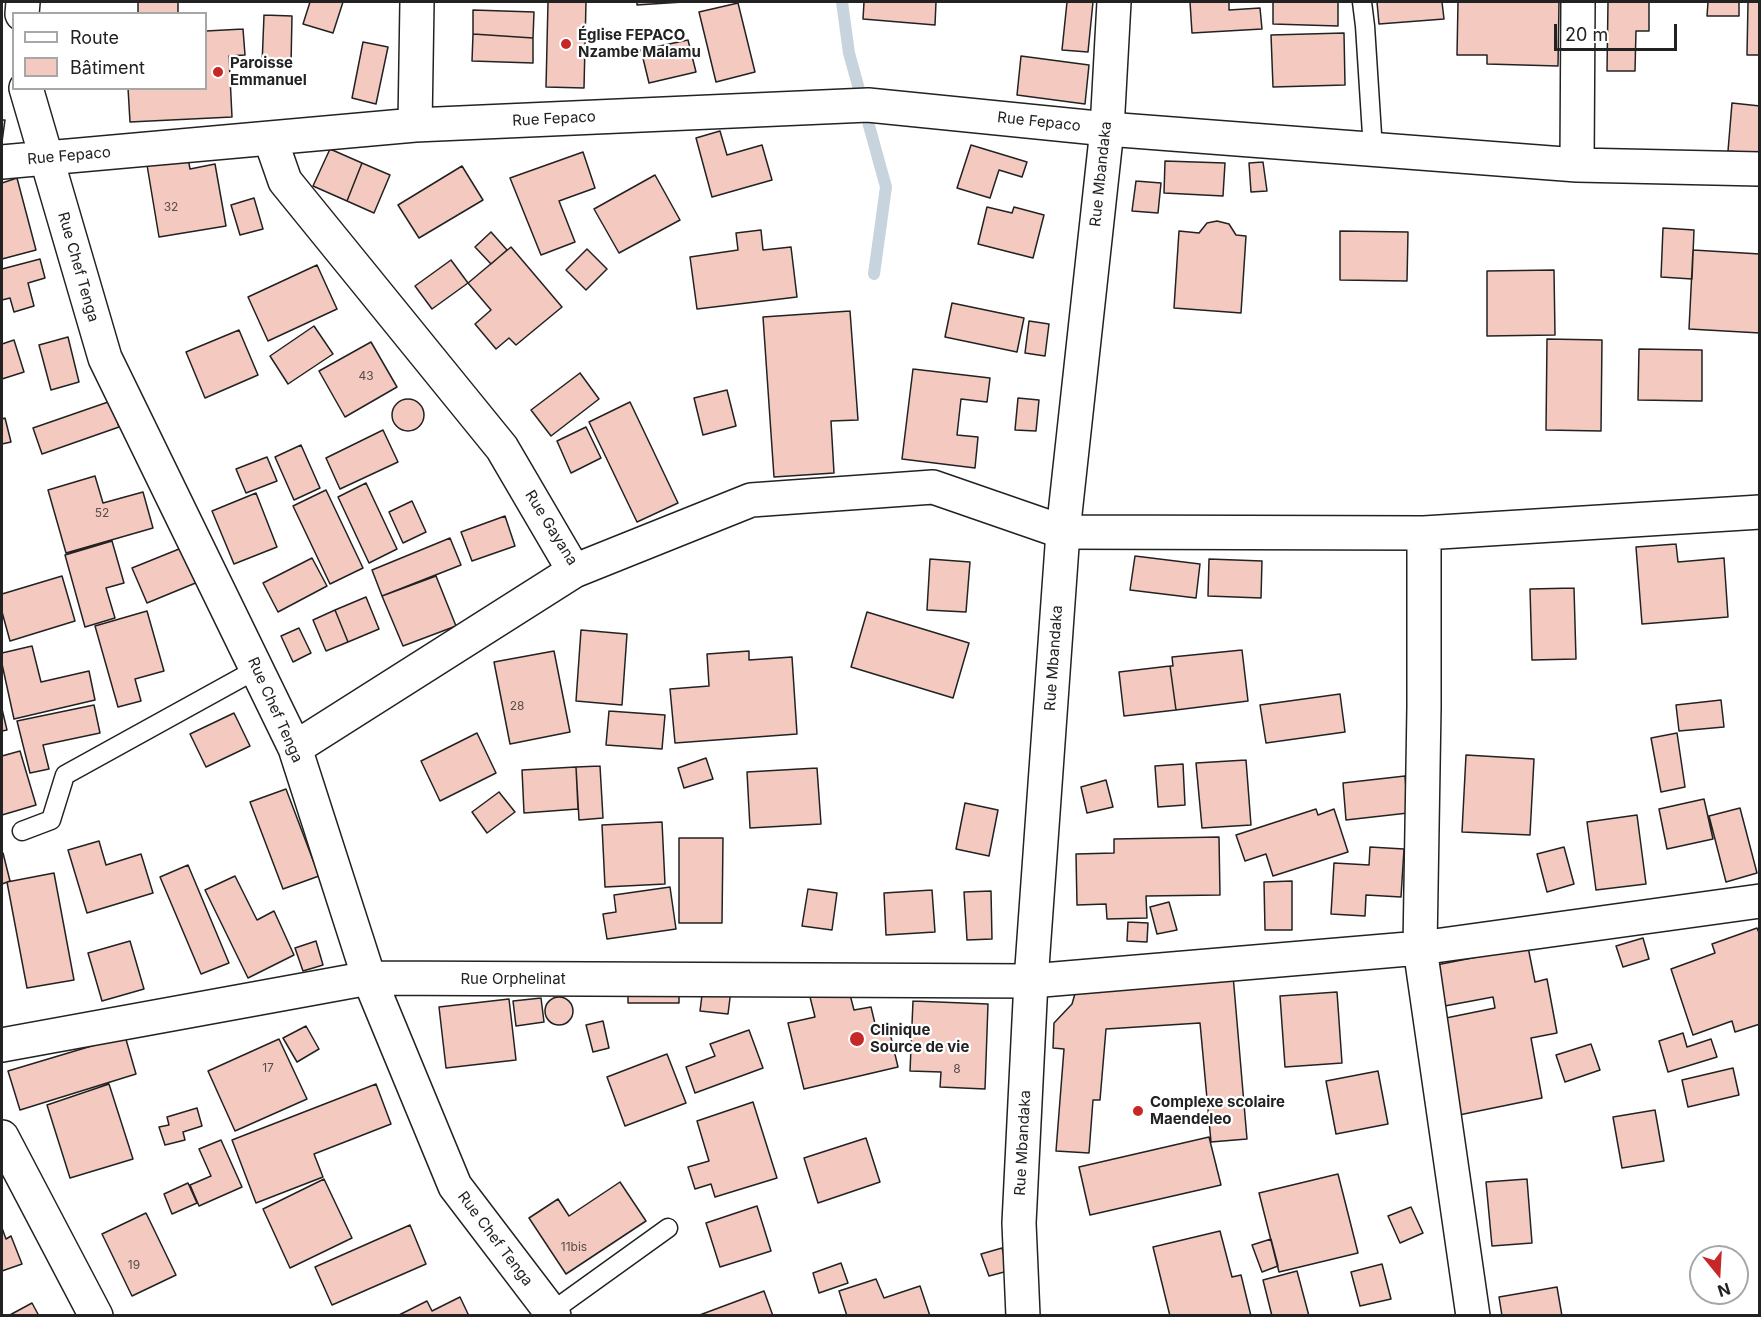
<!DOCTYPE html>
<html>
<head>
<meta charset="utf-8">
<style>
	body { margin:0 }
	#map { position:relative; width:1761px; height:1317px; overflow:hidden; background:#fff; font-family:Inter,sans-serif }
	canvas { display:block }
	.frame { position:absolute; inset:0; border:3px solid #222; pointer-events:none }
	.legend { position:absolute; left:12px; top:12px; width:195px; height:78px; box-sizing:border-box; background:#fff; border:2px solid #a7a7a7; margin:0; padding:8px 10px; list-style:none; font-size:18px; color:#222 }
	.legend li { display:flex; align-items:center; gap:12px; height:30px }
	.legend b { width:30px; border:2px solid #a7a7a7 }
	.north { position:absolute; left:1689px; top:1245px; width:60px; height:60px; box-sizing:border-box; background:#fff; border:2px solid #a7a7a7; border-radius:50%; rotate:162deg; font-size:16px; font-weight:700; line-height:24px; text-align:center; color:#222 }
	.north::after { content:''; display:block; margin:auto; width:21px; height:27px; background:#c62828; clip-path:polygon(50% 0,100% 100%,50% 72%,0 100%) }
	.scale { position:absolute; left:1554px; top:24px; width:123px; height:27px; box-sizing:border-box; border:3px solid #222; border-top:0; padding-left:8px; font-size:18px; line-height:21px; white-space:nowrap; color:#222; -webkit-text-stroke:4px #fff; paint-order:stroke }
</style>
</head>
<body>
<div id="map">
<canvas width="1761" height="1317"></canvas>
<div class="frame"></div>
<ul class="legend">
<li><b style="height:8px;background:#fff"></b>Route</li>
<li><b style="height:16px;background:#f3c9c0"></b>Bâtiment</li>
</ul>
<div class="north">N</div>
<div class="scale">20 m</div>
</div>
<script>
const g = document.querySelector('canvas').getContext('2d');
g.lineJoin = 'round';
const toPath = rows => new Path2D(rows.map(r => 'M' + r).join(''));
function stroke(path, color, width, dash) { g.strokeStyle = color; g.lineWidth = width; g.lineCap = dash ? 'butt' : 'round'; g.setLineDash(dash || []); g.stroke(path); }
function fill(path, color) { g.fillStyle = color; g.fill(path, 'evenodd'); }
function label(font, color, halo, rows, align = 'center') {
  g.font = font + ' Inter,sans-serif'; g.lineWidth = 4.5; g.setLineDash([]); g.textBaseline = 'middle'; g.strokeStyle = halo; g.fillStyle = color; for (const [text, x, y, turn = 0] of rows) {
    g.save(); g.translate(x, y); g.rotate((+turn || 0) * Math.PI / 180); g.textAlign = isNaN(turn) ? turn : align; if (halo) g.strokeText(text, 0, 0); g.fillText(text, 0, 0); g.restore();
  }
}
const stream = toPath([
	[842,2,849,53,886,187,874,274]
]);
const building = toPath([
	[138,2,178,2,178,14,138,14,138,2],
	[310,2,343,2,333,33,303,24,310,2],
	[548,2,586,2,584,88,546,87,548,2],
	[637,2,683,2,637,5,637,2],
	[864,2,936,2,935,25,863,19,864,2],
	[1067,2,1093,2,1088,52,1062,50,1067,2],
	[1190,2,1229,2,1229,10,1260,8,1262,29,1192,33,1190,2],
	[1273,2,1338,2,1338,26,1273,24,1273,2],
	[1377,2,1442,2,1444,19,1379,24,1377,2],
	[1458,2,1559,2,1558,66,1487,64,1487,55,1457,55,1458,2],
	[1608,2,1649,2,1649,31,1636,31,1635,71,1607,71,1608,2],
	[1708,2,1739,2,1739,16,1707,16,1708,2],
	[1748,2,1760,2,1760,55,1747,55,1748,2],
	[738,3,755,72,716,82,699,12,738,3],
	[473,10,534,12,533,38,473,34,473,10],
	[264,15,292,16,291,65,262,65,264,15],
	[243,29,245,55,229,56,232,117,130,122,128,88,206,88,206,31,243,29],
	[1344,33,1345,85,1273,87,1271,35,1344,33],
	[473,34,533,38,533,63,472,61,473,34],
	[688,40,696,72,649,83,641,50,688,40],
	[363,42,388,47,376,104,352,98,363,42],
	[1021,56,1089,65,1085,104,1017,95,1021,56],
	[1732,103,1760,106,1760,154,1728,151,1732,103],
	[2,120,5,120,2,142,2,120],
	[720,131,727,155,762,145,772,180,712,197,696,138,720,131],
	[971,145,1027,162,1022,177,999,170,990,198,957,188,971,145],
	[330,149,362,163,347,201,313,186,330,149],
	[583,152,595,188,559,201,575,242,541,255,510,178,583,152],
	[188,158,190,169,215,164,226,226,159,237,147,165,188,158],
	[1165,161,1225,163,1223,196,1164,193,1165,161],
	[1263,162,1267,191,1251,192,1249,163,1263,162],
	[362,163,390,175,374,213,347,201,362,163],
	[462,166,483,200,419,238,398,205,462,166],
	[655,175,680,220,619,253,594,209,655,175],
	[17,178,36,250,2,259,2,183,17,178],
	[1136,181,1161,183,1158,213,1132,211,1136,181],
	[254,198,263,229,240,235,231,205,254,198],
	[987,207,1012,213,1014,207,1044,215,1033,258,978,244,987,207],
	[1217,221,1229,224,1236,235,1246,236,1241,313,1174,308,1179,231,1199,233,1207,223,1217,221],
	[1663,228,1694,230,1692,279,1661,277,1663,228],
	[761,230,763,250,791,247,797,297,697,309,690,257,738,250,736,233,761,230],
	[1340,231,1408,232,1407,281,1340,280,1340,231],
	[491,232,507,250,491,264,475,247,491,232],
	[511,247,562,307,516,345,509,338,496,349,475,324,491,310,468,283,511,247],
	[587,249,607,269,586,290,566,270,587,249],
	[1693,250,1760,254,1760,333,1689,329,1693,250],
	[40,259,45,278,28,283,34,306,14,312,10,298,2,300,2,269,40,259],
	[451,260,468,283,432,309,415,286,451,260],
	[317,265,337,309,268,341,248,297,317,265],
	[1554,270,1555,335,1487,336,1487,271,1554,270],
	[952,303,1024,318,1017,352,945,337,952,303],
	[850,311,858,420,831,421,834,473,774,477,763,317,850,311],
	[1029,321,1049,324,1045,356,1025,353,1029,321],
	[314,326,333,354,288,384,270,356,314,326],
	[239,330,258,375,205,398,186,352,239,330],
	[68,337,79,382,51,390,39,345,68,337],
	[1547,339,1602,340,1601,431,1546,430,1547,339],
	[14,340,24,372,2,379,2,344,14,340],
	[371,342,397,387,345,417,319,371,371,342],
	[1639,349,1702,350,1702,401,1638,400,1639,349],
	[913,369,990,378,987,402,961,399,957,435,978,437,975,468,902,459,913,369],
	[580,373,599,399,551,436,531,410,580,373],
	[727,390,736,426,703,435,694,398,727,390],
	[1018,398,1039,400,1036,431,1015,430,1018,398],
	'392 415a16 16 0 1 1 32 0a16 16 0 1 1-32 0Z',
	[111,401,119,427,42,454,33,428,111,401],
	[630,402,678,503,637,522,589,422,630,402],
	[5,418,11,442,2,444,2,419,5,418],
	[586,427,601,458,571,473,557,441,586,427],
	[383,430,398,462,340,489,326,458,383,430],
	[301,445,320,488,294,500,275,457,301,445],
	[267,457,277,481,246,493,236,469,267,457],
	[95,476,103,503,143,492,153,528,66,553,48,490,95,476],
	[366,483,397,549,369,563,338,497,366,483],
	[326,490,363,568,330,584,293,506,326,490],
	[256,493,277,547,234,564,212,511,256,493],
	[412,501,426,532,403,543,389,512,412,501],
	[505,516,515,546,472,561,461,532,505,516],
	[450,538,461,565,382,596,372,570,450,538],
	[112,541,124,583,106,588,115,618,85,627,65,555,112,541],
	[1676,544,1678,562,1724,558,1728,617,1642,624,1636,547,1676,544],
	[184,547,198,582,147,603,132,568,184,547],
	[1135,556,1200,564,1196,598,1130,590,1135,556],
	[312,558,327,586,278,612,263,583,312,558],
	[930,559,970,562,966,612,927,610,930,559],
	[1209,559,1262,561,1261,598,1208,596,1209,559],
	[62,576,75,621,10,641,2,612,2,594,62,576],
	[436,576,456,626,403,646,382,596,436,576],
	[1574,588,1576,659,1532,660,1530,589,1574,588],
	[366,597,379,629,348,642,335,610,366,597],
	[335,610,348,642,326,651,313,620,335,610],
	[147,611,164,671,135,679,141,701,118,707,95,626,147,611],
	[867,612,969,643,953,698,851,667,867,612],
	[299,628,311,653,293,662,281,636,299,628],
	[581,630,627,634,622,705,576,701,581,630],
	[32,646,41,682,89,671,95,700,14,719,2,664,2,653,32,646],
	[1242,650,1248,701,1176,710,1170,666,1173,666,1172,657,1242,650],
	[554,651,570,732,510,744,494,662,554,651],
	[749,651,749,660,792,657,797,734,675,743,670,689,709,686,707,654,749,651],
	[1170,666,1176,710,1124,716,1119,672,1170,666],
	[1340,694,1345,732,1266,743,1260,705,1340,694],
	[1721,700,1724,727,1679,731,1676,705,1721,700],
	[94,705,100,733,43,745,49,769,30,773,17,721,94,705],
	[2,709,7,730,2,731,2,709],
	[609,711,665,715,662,749,606,745,609,711],
	[234,713,250,746,206,767,190,734,234,713],
	[477,733,496,773,440,801,421,761,477,733],
	[1677,733,1685,787,1661,792,1651,738,1677,733],
	[20,751,36,805,2,815,2,756,20,751],
	[1466,755,1534,759,1530,835,1462,832,1466,755],
	[706,758,713,779,684,788,678,768,706,758],
	[1246,760,1251,825,1202,828,1196,763,1246,760],
	[1183,764,1185,805,1158,807,1155,766,1183,764],
	[600,766,603,818,579,820,576,767,600,766],
	[576,767,578,809,524,813,522,770,576,767],
	[817,768,821,824,750,828,747,772,817,768],
	[1405,776,1408,813,1346,820,1343,783,1405,776],
	[1106,780,1113,807,1087,813,1081,787,1106,780],
	[286,789,319,876,283,889,250,802,286,789],
	[499,792,515,812,487,833,472,812,499,792],
	[1704,799,1713,839,1667,849,1659,809,1704,799],
	[965,803,998,810,989,856,956,849,965,803],
	[1740,808,1757,873,1726,882,1709,816,1740,808],
	[1316,809,1318,815,1334,809,1348,852,1273,876,1266,854,1245,861,1236,835,1316,809],
	[1637,815,1646,884,1596,890,1587,822,1637,815],
	[662,822,665,884,605,887,602,825,662,822],
	[1219,837,1220,895,1146,896,1147,918,1107,919,1106,904,1077,905,1076,854,1114,853,1114,839,1219,837],
	[679,838,723,838,722,923,679,923,679,838],
	[99,841,106,865,141,854,153,893,87,913,68,850,99,841],
	[1370,847,1404,849,1401,897,1366,895,1365,916,1331,914,1334,863,1369,865,1370,847],
	[1564,847,1574,884,1547,892,1537,854,1564,847],
	[2,853,3,853,10,881,2,884,2,853],
	[188,865,229,963,201,974,160,877,188,865],
	[54,873,74,980,27,988,7,882,54,873],
	[235,876,257,920,274,911,294,955,248,978,205,890,235,876],
	[1292,881,1292,930,1265,930,1264,882,1292,881],
	[670,887,676,929,607,939,603,914,616,912,614,895,670,887],
	[808,889,837,893,832,930,802,926,808,889],
	[932,890,935,932,886,935,884,893,932,890],
	[991,891,992,939,967,940,964,892,991,891],
	[1169,902,1177,930,1157,934,1150,907,1169,902],
	[1128,922,1148,923,1147,942,1127,941,1128,922],
	[1757,928,1760,935,1760,1024,1735,1032,1732,1021,1693,1035,1671,969,1715,953,1712,944,1757,928],
	[1643,938,1649,959,1623,967,1616,946,1643,938],
	[130,941,144,989,102,1001,88,953,130,941],
	[316,941,323,965,303,971,295,948,316,941],
	[1528,947,1535,982,1547,979,1557,1033,1531,1038,1542,1098,1459,1115,1441,1019,1495,1008,1493,997,1434,1008,1426,967,1528,947],
	[1233,975,1247,1139,1211,1142,1200,1023,1106,1029,1100,1100,1093,1100,1089,1153,1056,1151,1064,1049,1053,1048,1054,1023,1072,1004,1076,990,1233,975],
	[679,985,679,1003,628,1003,628,986,679,985],
	[703,987,731,990,728,1014,700,1011,703,987],
	[848,987,854,1010,871,1007,877,1032,889,1029,898,1067,804,1089,788,1023,815,1017,810,997,848,987],
	[1337,992,1342,1063,1285,1067,1280,996,1337,992],
	'545 1011a14 14 0 1 1 28 0a14 14 0 1 1-28 0Z',
	[541,998,544,1022,516,1026,513,1001,541,998],
	[509,999,516,1060,446,1068,439,1007,509,999],
	[913,1001,988,1004,985,1089,940,1087,941,1072,910,1071,913,1001],
	[603,1021,609,1048,593,1052,586,1025,603,1021],
	[306,1026,319,1049,297,1062,283,1038,306,1026],
	[749,1030,763,1068,695,1093,686,1067,715,1056,710,1044,749,1030],
	[1683,1033,1687,1047,1711,1039,1717,1057,1668,1072,1659,1041,1683,1033],
	[125,1036,136,1074,20,1110,8,1071,125,1036],
	[279,1039,307,1099,235,1131,208,1071,279,1039],
	[1591,1044,1600,1070,1565,1082,1556,1055,1591,1044],
	[667,1054,686,1103,625,1126,607,1077,667,1054],
	[1733,1068,1739,1095,1688,1107,1682,1080,1733,1068],
	[1378,1071,1388,1124,1336,1134,1326,1081,1378,1071],
	[109,1084,133,1159,70,1178,47,1105,109,1084],
	[376,1084,391,1124,314,1154,323,1177,256,1203,232,1140,376,1084],
	[753,1102,777,1178,715,1197,711,1184,695,1189,688,1167,709,1161,697,1121,753,1102],
	[197,1108,202,1126,183,1132,185,1140,165,1145,159,1127,169,1125,167,1117,197,1108],
	[1655,1110,1664,1161,1622,1168,1613,1117,1655,1110],
	[1209,1137,1221,1185,1090,1215,1079,1167,1209,1137],
	[866,1138,880,1182,818,1203,804,1158,866,1138],
	[221,1140,242,1187,199,1206,190,1185,211,1176,199,1149,221,1140],
	[1338,1174,1358,1253,1279,1272,1259,1193,1338,1174],
	[324,1179,352,1238,290,1268,263,1209,324,1179],
	[1527,1179,1532,1243,1492,1246,1486,1182,1527,1179],
	[620,1182,646,1221,566,1274,529,1218,558,1199,569,1216,620,1182],
	[188,1183,197,1203,172,1214,164,1194,188,1183],
	[757,1206,771,1251,720,1267,706,1223,757,1206],
	[1411,1207,1423,1233,1400,1243,1388,1216,1411,1207],
	[146,1213,176,1275,132,1296,102,1234,146,1213],
	[410,1225,426,1264,332,1305,315,1267,410,1225],
	[2,1228,6,1239,11,1236,22,1264,2,1271,2,1228],
	[1220,1231,1232,1277,1241,1275,1251,1316,1170,1316,1153,1247,1220,1231],
	[1271,1239,1278,1266,1262,1272,1252,1245,1271,1239],
	[1002,1248,1008,1271,989,1276,981,1254,1002,1248],
	[841,1263,848,1283,819,1293,813,1273,841,1263],
	[1382,1264,1391,1299,1360,1306,1351,1272,1382,1264],
	[1297,1271,1309,1316,1272,1316,1263,1280,1297,1271],
	[876,1279,884,1298,920,1286,930,1316,847,1316,839,1291,876,1279],
	[1557,1287,1562,1316,1502,1316,1499,1297,1557,1287],
	[764,1291,773,1316,697,1316,764,1291],
	[460,1297,469,1316,397,1316,427,1301,432,1311,460,1297],
	[32,1303,39,1316,8,1316,32,1303]
]);
const lane = toPath([
	[1362,2,1365,26,1373,150],
	[22,831,51,820,65,775,257,669],
	[551,1312,668,1228]
]);
const street = toPath([
	[22,14,23,2],
	[26,88,105,358,295,748,369,978,455,1186,554,1316],
	[415,125,417,2],
	[270,138,285,181,502,448,574,571,751,500,933,487,1063,532,1424,533,1760,512],
	[2,162,415,125,868,105,1107,129,1577,165,1760,169],
	[1577,165,1578,2],
	[1424,533,1424,707,1420,948,1473,1316],
	[295,748,574,571],
	[2,1045,369,978,1031,981,1420,948,1760,901],
	[2,1137,96,1316]
]);
const secondary = toPath([
	[1023,1316,1019,1223,1031,981,1063,532,1107,129,1114,2]
]);
const markers = [
	[566,44,6,"#c62828"],
	[218,72,6,"#c62828"],
	[857,1039,8,"#c62828"],
	[1138,1111,6,"#c62828"]
];
const numberNames = [
	["32",171,207],
	["43",366,376],
	["52",102,513],
	["28",517,706],
	["17",268,1068],
	["8",957,1069],
	["11bis",574,1247],
	["19",134,1265]
];
const poiNames = [
	["Église FEPACO",578,35],
	["Nzambe Malamu",578,52],
	["Paroisse",230,63],
	["Emmanuel",230,80],
	["Clinique",870,1030],
	["Source de vie",870,1047],
	["Complexe scolaire",1150,1102],
	["Maendeleo",1150,1119]
];
const streetNames = [
	["Rue Fepaco",554,119,-3],
	["Rue Fepaco",1039,122,6],
	["Rue Fepaco",69,156,-5],
	["Rue Mbandaka",1101,174,-84],
	["Rue Chef Tenga",78,267,74],
	["Rue Gayana",551,528,58],
	["Rue Mbandaka",1054,658,-86],
	["Rue Chef Tenga",275,710,66],
	["Rue Orphelinat",513,979],
	["Rue Mbandaka",1023,1143,-87],
	["Rue Chef Tenga",495,1239,53]
];
stroke(stream, '#c7d3dd', 12);
fill(building, '#f3c9c0');
stroke(building, '#222', 1.5);
stroke(lane, '#222', 21);
stroke(street, '#222', 36);
stroke(secondary, '#222', 36);
stroke(lane, '#fff', 18);
stroke(street, '#fff', 33);
stroke(secondary, '#fff', 33);
for (const [x, y, r, color] of markers) { const dot = new Path2D(); dot.arc(x, y, r, 0, 2 * Math.PI); g.fillStyle = color; g.fill(dot); stroke(dot, '#fff', 2); }
label('12px', '#564c4a', null, numberNames);
label('bold 15px', '#222', '#fff', poiNames, 'left');
label('15px', '#222', '#fff', streetNames);
</script>
</body>
</html>
